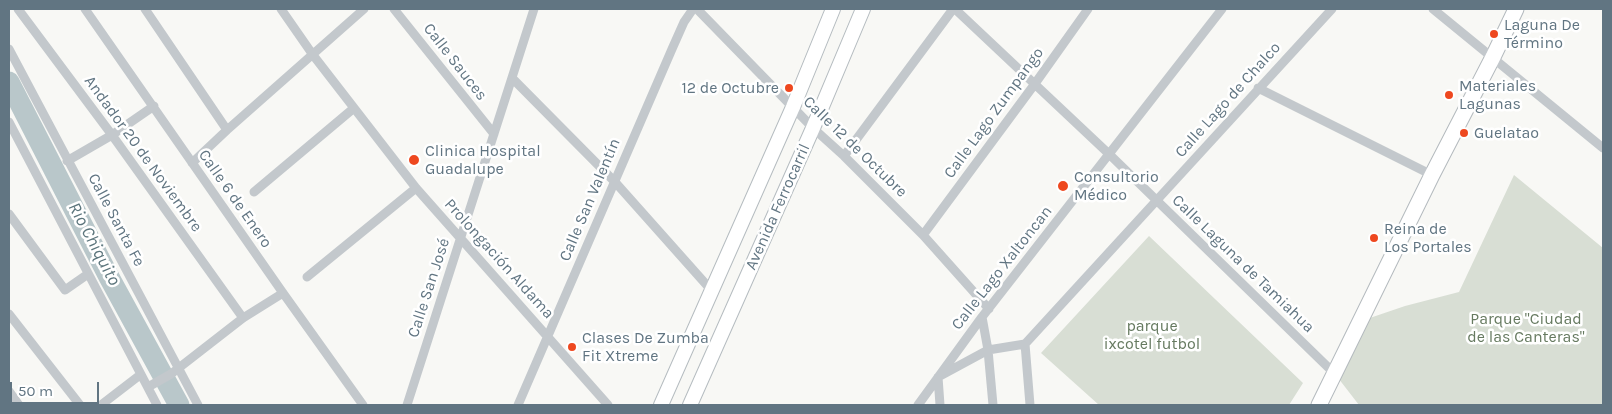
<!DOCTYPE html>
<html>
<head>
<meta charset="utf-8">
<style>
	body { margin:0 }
	#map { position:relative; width:1612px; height:414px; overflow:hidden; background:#f8f8f5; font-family:Karla,sans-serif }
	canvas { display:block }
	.frame { position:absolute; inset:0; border:10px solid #617582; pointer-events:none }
	.scale { position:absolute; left:10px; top:382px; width:89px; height:22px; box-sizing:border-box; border:2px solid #617582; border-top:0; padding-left:6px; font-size:15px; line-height:18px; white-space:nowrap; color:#617582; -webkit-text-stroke:4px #fff; paint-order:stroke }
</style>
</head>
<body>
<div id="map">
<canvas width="1612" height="414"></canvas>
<div class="frame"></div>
<div class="scale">50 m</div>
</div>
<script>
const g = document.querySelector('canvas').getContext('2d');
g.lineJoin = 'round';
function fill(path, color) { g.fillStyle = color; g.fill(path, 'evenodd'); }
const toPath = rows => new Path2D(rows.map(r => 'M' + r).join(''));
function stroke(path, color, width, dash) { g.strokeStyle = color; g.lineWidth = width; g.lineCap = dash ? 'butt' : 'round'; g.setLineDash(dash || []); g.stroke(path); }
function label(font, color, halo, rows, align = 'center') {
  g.font = font + ' Karla,sans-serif'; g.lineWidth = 5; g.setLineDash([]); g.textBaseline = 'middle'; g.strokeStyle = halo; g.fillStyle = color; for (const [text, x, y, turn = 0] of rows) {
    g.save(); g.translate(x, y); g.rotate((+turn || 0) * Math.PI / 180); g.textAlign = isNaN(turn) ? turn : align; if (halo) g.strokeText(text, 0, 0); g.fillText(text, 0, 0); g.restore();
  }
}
const green = toPath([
	[1514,175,1603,248,1603,405,1359,405,1335,374,1361,321,1405,306,1459,292],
	[1149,236,1303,383,1289,405,1099,405,1041,353]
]);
const river = toPath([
	[9,82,109,277,179,405]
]);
const minor = toPath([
	[18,9,112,135,243,318],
	[85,9,283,293,363,405],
	[145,9,227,130],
	[281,9,313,55,416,188,608,405],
	[394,9,494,134],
	[697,9,813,128,844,156,923,235,989,309],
	[955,9,1109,154,1335,374],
	[1433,9,1603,148],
	[9,49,198,405],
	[512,78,615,182,712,291],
	[1258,88,1432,175],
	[9,122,157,405],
	[844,156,953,9],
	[67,161,112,135,154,106],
	[192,163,227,130,364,9],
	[254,192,354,108],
	[9,214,65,290,88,274],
	[923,235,1034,85,1088,9],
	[307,277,416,188],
	[9,314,80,405],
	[982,317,988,350,993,405],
	[1025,344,1332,9],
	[1025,344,1030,405],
	[148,387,171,374,243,318,283,293],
	[9,391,19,405],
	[101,405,140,375],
	[407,405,534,9],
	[518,405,672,49,684,22,693,9],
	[918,405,982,317,1222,9],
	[940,405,938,377,988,350,1025,344]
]);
const secondary = toPath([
	[661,405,793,107,833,9],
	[690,405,813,128,863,9]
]);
const primary = toPath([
	[1319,405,1432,175,1493,57,1516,9]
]);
const markers = [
	[1494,34,5,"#ee481f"],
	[789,88,5,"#ee481f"],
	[1449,95,5,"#ee481f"],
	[1464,133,5,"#ee481f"],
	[414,160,6,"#ee481f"],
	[1063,186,6,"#ee481f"],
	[1374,238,5,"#ee481f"],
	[572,347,5,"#ee481f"]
];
const poiNames = [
	["Laguna De",1504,25],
	["Término",1504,43],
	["Materiales",1459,86],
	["Lagunas",1459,104],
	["12 de Octubre",779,88,"right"],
	["Guelatao",1474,133],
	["Clinica Hospital",425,151],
	["Guadalupe",425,169],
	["Consultorio",1074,177],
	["Médico",1074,195],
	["Reina de",1384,229],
	["Los Portales",1384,247],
	["Clases De Zumba",582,338],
	["Fit Xtreme",582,356]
];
const streetNames = [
	["Calle Sauces",455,62,52],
	["Calle Lago de Chalco",1228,100,-48],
	["Calle Lago Zumpango",994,113,-54],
	["Calle 12 de Octubre",855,147,44],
	["Andador 20 de Noviembre",143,154,54],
	["Calle 6 de Enero",235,199,55],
	["Calle San Valentín",590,200,-67],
	["Avenida Ferrocarril",778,207,-66],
	["Calle Santa Fe",116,220,62],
	["Prolongación Aldama",499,259,48],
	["Calle Laguna de Tamiahua",1243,264,44],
	["Calle Lago Xaltoncan",1002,268,-52],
	["Calle San José",429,288,-72]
];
const parkNames = [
	["Parque \"Ciudad",1526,319],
	["de las Canteras\"",1526,337],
	["parque",1152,326],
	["ixcotel futbol",1152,344]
];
const waterNames = [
	["Rio Chiquito",94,244,62]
];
fill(green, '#d8ded4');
stroke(river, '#b9c7ca', 21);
stroke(secondary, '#b5bcc0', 16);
stroke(primary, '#b4babe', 17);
stroke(minor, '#c3c8cc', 9);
stroke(secondary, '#fff', 14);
stroke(primary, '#fff', 15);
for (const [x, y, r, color] of markers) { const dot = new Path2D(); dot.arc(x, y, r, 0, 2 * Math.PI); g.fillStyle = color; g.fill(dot); stroke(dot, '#fff', 2); }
label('16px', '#617582', '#fff', poiNames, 'left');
label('16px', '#617582', '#fff', streetNames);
label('16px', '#667a60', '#fff', parkNames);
label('italic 18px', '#5c757c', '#fff', waterNames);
</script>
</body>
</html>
